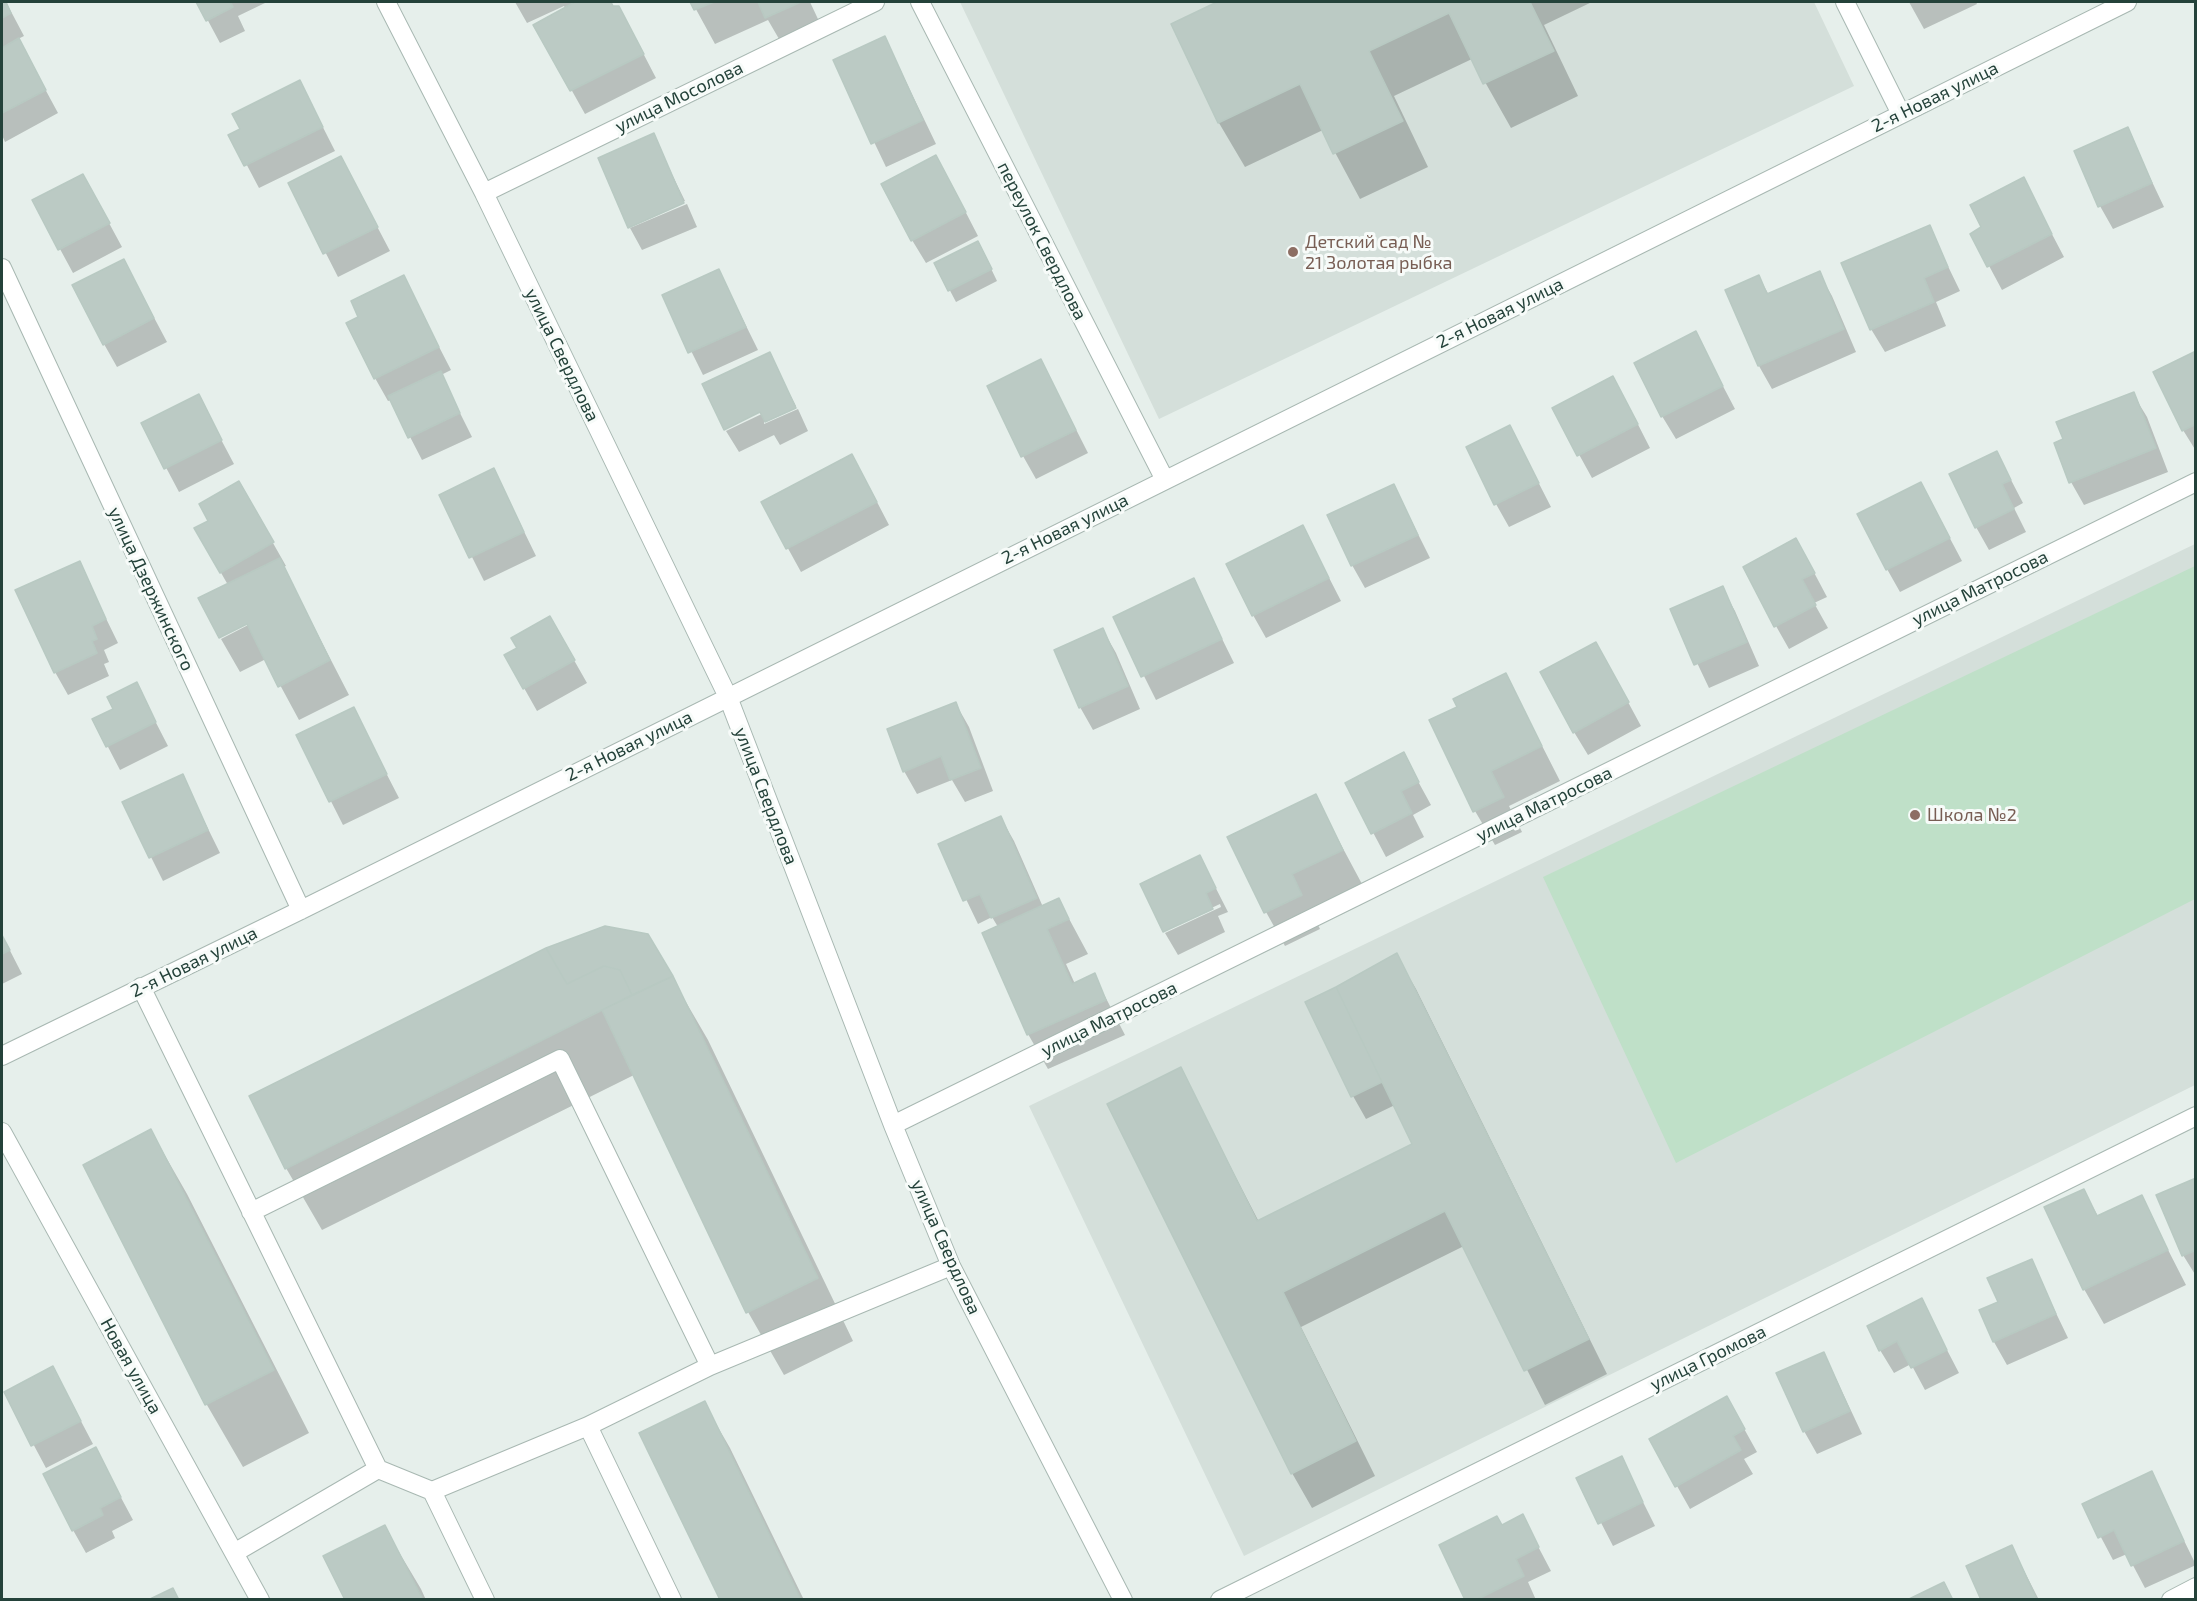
<!DOCTYPE html>
<html>
<head>
<meta charset="utf-8">
<style>
	body { margin:0 }
	#map { position:relative; width:2197px; height:1601px; overflow:hidden; background:#e6efeb; font-family:"Exo 2",sans-serif }
	canvas { display:block }
	.frame { position:absolute; inset:0; border:3px solid #24423a; pointer-events:none }
</style>
</head>
<body>
<div id="map">
<canvas width="2197" height="1601"></canvas>
<div class="frame"></div>
</div>
<script>
const g = document.querySelector('canvas').getContext('2d');
g.lineJoin = 'round';
function fill(path, color) { g.fillStyle = color; g.fill(path, 'evenodd'); }
const toPath = rows => new Path2D(rows.map(r => 'M' + r).join(''));
function stroke(path, color, width, dash) { g.strokeStyle = color; g.lineWidth = width; g.lineCap = dash ? 'butt' : 'round'; g.setLineDash(dash || []); g.stroke(path); }
function label(font, color, halo, rows, align = 'center') {
  g.font = font + ' "Exo 2",sans-serif'; g.lineWidth = 6; g.setLineDash([]); g.textBaseline = 'middle'; g.strokeStyle = halo; g.fillStyle = color; for (const [text, x, y, turn = 0] of rows) {
    g.save(); g.translate(x, y); g.rotate((+turn || 0) * Math.PI / 180); g.textAlign = isNaN(turn) ? turn : align; if (halo) g.strokeText(text, 0, 0); g.fillText(text, 0, 0); g.restore();
  }
}
const built = toPath([
	[960,2,1814,2,1854,86,1159,419],
	[2195,544,2195,1085,1244,1556,1029,1106]
]);
const green = toPath([
	[2195,566,2195,899,1676,1163,1543,877]
]);
const shadow = toPath([
	[2,2,6,2,24,36,18,39,58,113,5,142,2,135],
	[198,2,264,2,265,3,238,16,245,31,220,43],
	[515,2,609,2,613,7,619,7,656,78,585,114,535,25,565,8,564,6,527,23],
	[692,2,810,2,825,34,786,51,768,20,715,44],
	[1221,2,1592,2,1544,25,1578,96,1511,128,1472,59,1394,96,1428,167,1360,199,1323,130,1245,167,1219,123,1172,25],
	[1909,2,1976,2,1977,4,1924,29],
	[885,38,936,144,886,167,835,60],
	[300,82,335,151,259,188,231,135,242,130],
	[2127,129,2164,207,2113,229,2100,206],
	[653,135,685,201,629,225],
	[341,158,390,251,338,277,290,183],
	[2023,179,2064,257,2002,290,1972,234,1983,228],
	[949,180,978,236,926,263,912,240],
	[96,199,122,247,73,273,34,201],
	[687,204,697,227,642,250,630,228],
	[1929,227,1960,291,1936,302,1946,326,1885,352,1871,329],
	[984,254,997,281,956,302,936,264],
	[124,261,167,342,117,367,104,344],
	[719,271,758,350,703,375,664,296],
	[1819,273,1832,296,1856,352,1772,389,1759,366,1759,277,1769,295],
	[403,277,451,370,441,375,472,437,422,460,391,400,388,401,375,378,361,318],
	[1695,333,1735,409,1676,439,1662,416],
	[2196,353,2196,451,2183,430],
	[769,354,796,406,764,421,764,424,798,409,808,431,780,445,774,435,739,452,726,431,768,411],
	[1053,384,1088,453,1036,479,1023,456],
	[2133,394,2147,417,2168,472,2084,505,2071,482,2065,440],
	[198,396,234,464,179,492,143,424],
	[1626,401,1650,448,1592,478,1554,409],
	[1510,427,1551,507,1509,527,1496,504],
	[1997,453,2023,503,2014,508,2026,532,1989,550,1976,527],
	[494,470,536,556,484,581,441,495],
	[865,479,889,525,801,572,763,503],
	[239,483,286,566,283,567,349,695,299,720,266,659,240,672,221,639,254,622,228,585,196,529,210,521],
	[1921,484,1962,561,1900,592,1887,569],
	[1394,486,1430,558,1365,588,1352,565],
	[1303,527,1341,601,1266,638,1253,615],
	[79,563,118,643,104,650,109,662,104,664,109,676,68,695,55,672],
	[1809,563,1827,597,1814,603,1828,628,1789,649,1776,626],
	[1193,580,1234,663,1156,700,1115,618],
	[1722,588,1735,611,1759,666,1709,688,1672,610],
	[550,618,587,683,537,711,506,656,519,649],
	[1103,630,1116,653,1140,709,1093,730,1080,707],
	[1609,667,1641,726,1588,755,1574,732],
	[1506,675,1560,781,1509,806,1522,832,1495,845,1475,811,1459,708],
	[136,684,168,746,120,770,94,720,115,709],
	[956,704,969,727,993,791,965,802,952,780,917,794,904,771],
	[353,709,399,798,343,825,298,736],
	[1403,754,1431,805,1413,815,1424,837,1386,857,1347,783],
	[182,776,220,853,163,881,124,803],
	[1315,796,1362,884,1310,909,1320,929,1285,946,1266,912],
	[1001,818,1014,841,1043,907,1059,900,1088,954,1066,964,1075,984,1094,975,1125,1035,1048,1069,1028,1034,998,927,992,917,978,924,940,845],
	[1200,857,1228,912,1218,916,1225,932,1178,955,1165,933,1221,907,1220,904,1164,930],
	[2,935,22,974,2,984],
	[647,935,708,1040,853,1341,784,1375,748,1312,634,1075,322,1230,286,1168],
	[1396,955,1416,989,1607,1374,1545,1405,1464,1246,1301,1327,1375,1476,1312,1508,1292,1473,1180,1069,1259,1222,1414,1145,1395,1105,1366,1119,1353,1096,1337,988],
	[151,1131,187,1194,309,1433,243,1467,207,1405,85,1165],
	[2196,1180,2196,1276,2183,1255],
	[2083,1190,2098,1216,2141,1197,2186,1285,2104,1324,2084,1289],
	[2031,1261,2068,1338,2007,1365,1994,1342],
	[1921,1300,1959,1373,1925,1390,1911,1364,1894,1373,1880,1350],
	[1824,1353,1862,1434,1817,1454,1804,1431],
	[53,1368,93,1444,46,1468,6,1393],
	[1727,1398,1757,1452,1744,1459,1753,1474,1690,1509,1651,1440],
	[704,1403,730,1448,804,1600,722,1600],
	[95,1449,133,1520,112,1531,115,1538,86,1553,73,1530],
	[1621,1458,1655,1526,1613,1546,1578,1478],
	[2151,1473,2196,1565,2145,1588,2127,1554,2113,1560,2084,1505],
	[1522,1516,1551,1571,1528,1582,1536,1600,1467,1600,1502,1527],
	[384,1527,421,1589,426,1600,346,1600],
	[2012,1547,2039,1600,1983,1600]
]);
const building = toPath([
	[2,2,6,2,11,13,2,18,2,2],
	[196,2,230,2,233,7,206,21,196,2],
	[575,2,611,2,613,6,619,6,644,54,570,91,533,25,575,2],
	[690,2,714,2,694,10,690,2],
	[758,2,801,2,765,18,758,2],
	[1217,2,1530,2,1554,51,1483,84,1449,13,1369,51,1403,121,1333,154,1300,84,1218,123,1171,24,1217,2],
	[885,36,923,120,871,144,833,60,885,36],
	[19,38,46,90,2,113,2,48,19,38],
	[300,80,323,127,244,166,228,135,240,129,232,114,300,80],
	[2128,127,2152,183,2098,207,2074,151,2128,127],
	[654,133,684,203,628,228,598,158,654,133],
	[936,155,966,212,911,241,881,184,936,155],
	[341,156,378,227,323,254,288,183,341,156],
	[83,174,110,223,58,250,32,200,83,174],
	[2024,177,2052,234,1987,267,1970,234,1981,227,1970,205,2024,177],
	[1930,225,1948,267,1924,278,1934,302,1870,330,1841,263,1930,225],
	[978,241,992,269,948,291,934,263,978,241],
	[124,259,154,318,103,345,72,285,124,259],
	[719,269,746,327,688,353,662,295,719,269],
	[1820,271,1844,329,1758,366,1725,290,1759,275,1767,294,1820,271],
	[404,275,439,347,374,379,346,323,358,317,351,301,404,275],
	[1696,331,1723,386,1661,417,1634,363,1696,331],
	[2196,351,2196,424,2182,431,2153,372,2196,351],
	[770,352,796,408,765,422,760,412,724,430,702,384,770,352],
	[1041,359,1076,430,1021,457,987,386,1041,359],
	[441,371,460,413,408,438,388,396,441,371],
	[1613,376,1638,424,1577,456,1552,408,1613,376],
	[2134,392,2156,448,2069,483,2054,443,2063,439,2056,422,2134,392],
	[199,394,222,440,164,469,141,423,199,394],
	[1510,425,1539,483,1494,505,1466,447,1510,425],
	[1997,451,2011,480,2002,484,2014,509,1975,528,1949,474,1997,451],
	[852,454,877,502,786,549,761,502,852,454],
	[494,468,524,532,469,558,439,495,494,468],
	[239,481,274,542,220,573,194,528,208,521,199,504,239,481],
	[1921,482,1950,538,1886,570,1857,514,1921,482],
	[1394,484,1418,535,1351,566,1327,515,1394,484],
	[1303,525,1329,578,1252,616,1226,564,1303,525],
	[1796,538,1815,573,1802,579,1816,605,1774,627,1743,567,1796,538],
	[280,558,330,660,278,687,247,624,219,638,198,598,280,558],
	[80,561,106,619,92,626,97,639,92,641,97,653,54,673,15,590,80,561],
	[1194,578,1222,639,1141,677,1113,617,1194,578],
	[1723,586,1747,642,1694,665,1670,609,1723,586],
	[550,616,575,660,523,689,504,655,517,648,511,638,550,616],
	[1103,628,1128,686,1079,708,1054,650,1103,628],
	[1596,642,1629,702,1573,733,1540,672,1596,642],
	[1506,673,1542,746,1491,771,1504,797,1473,812,1429,720,1457,707,1453,699,1506,673],
	[137,682,156,722,106,747,92,719,113,709,107,697,137,682],
	[956,702,981,768,950,780,941,756,903,772,887,729,956,702],
	[354,707,387,774,329,802,296,735,354,707],
	[1404,752,1419,782,1401,791,1412,813,1371,834,1345,783,1404,752],
	[183,774,208,830,149,858,122,802,183,774],
	[1316,794,1343,850,1292,874,1302,895,1264,913,1227,837,1316,794],
	[1001,816,1037,898,991,918,980,894,963,901,938,844,1001,816],
	[1200,855,1216,888,1206,893,1213,909,1163,932,1140,884,1200,855],
	[1059,898,1069,919,1047,929,1072,984,1095,973,1106,1000,1027,1035,982,933,1059,898],
	[605,926,648,934,673,976,632,995,620,970,604,966,567,984,546,948,605,926],
	[2,935,10,950,2,954,2,935],
	[546,948,567,984,604,966,620,970,632,995,285,1169,249,1096,546,948],
	[1397,953,1589,1339,1524,1371,1445,1211,1283,1292,1356,1441,1291,1474,1107,1104,1181,1067,1257,1221,1412,1144,1336,987,1397,953],
	[673,976,818,1278,746,1313,602,1010,673,976],
	[1336,987,1382,1082,1351,1097,1305,1002,1336,987],
	[151,1129,274,1370,205,1405,83,1165,151,1129],
	[2196,1178,2196,1250,2182,1256,2156,1195,2196,1178],
	[2084,1189,2097,1216,2142,1195,2168,1250,2083,1290,2044,1207,2084,1189],
	[2032,1259,2056,1314,1993,1342,1979,1310,1998,1302,1987,1278,2032,1259],
	[1922,1298,1947,1350,1911,1368,1897,1341,1879,1351,1867,1326,1922,1298],
	[1824,1352,1850,1411,1803,1432,1776,1373,1824,1352],
	[53,1366,81,1421,31,1446,4,1392,53,1366],
	[1727,1396,1745,1429,1733,1436,1741,1450,1675,1487,1649,1439,1727,1396],
	[705,1401,801,1600,720,1600,639,1433,705,1401],
	[96,1447,121,1497,100,1508,103,1515,72,1531,43,1474,96,1447],
	[1622,1456,1643,1502,1598,1524,1576,1478,1622,1456],
	[2152,1471,2184,1541,2131,1566,2114,1530,2098,1538,2082,1504,2152,1471],
	[1523,1514,1539,1547,1516,1559,1524,1576,1476,1600,1465,1600,1439,1545,1497,1516,1502,1525,1523,1514],
	[385,1525,423,1600,345,1600,323,1556,385,1525],
	[2012,1545,2037,1600,1981,1600,1966,1566,2012,1545],
	[1944,1582,1953,1600,1907,1600,1944,1582],
	[173,1588,179,1600,148,1600,173,1588]
]);
const minor = toPath([
	[386,2,484,193,728,697,893,1125,951,1266,1123,1600],
	[920,2,1165,480],
	[1845,2,1901,114],
	[484,193,875,2],
	[2,268,301,910],
	[141,987,378,1469,234,1553],
	[2,1056,301,910,2127,2],
	[893,1125,2196,482],
	[2,1132,260,1600],
	[251,1212,560,1059,710,1366,951,1266],
	[378,1469,432,1491,485,1600],
	[432,1491,588,1426],
	[672,1600,588,1426,710,1366],
	[1220,1600,2196,1116],
	[2171,1600,2196,1587]
]);
const markers = [
	[1293,252,6,"#8d6e63"],
	[1915,815,6,"#8d6e63"]
];
const streetNames = [
	["улица Мосолова",679,97,-26],
	["2-я Новая улица",1935,97,-26],
	["переулок Свердлова",1042,241,63],
	["2-я Новая улица",1500,313,-26],
	["улица Свердлова",562,355,64],
	["2-я Новая улица",1065,529,-26],
	["улица Матросова",1980,588,-26],
	["улица Дзержинского",151,589,65],
	["2-я Новая улица",629,746,-26],
	["улица Свердлова",766,796,69],
	["улица Матросова",1544,804,-26],
	["2-я Новая улица",194,962,-26],
	["улица Матросова",1109,1019,-26],
	["улица Свердлова",946,1247,66],
	["улица Громова",1708,1358,-26],
	["Новая улица",131,1366,61]
];
const educationNames = [
	["Детский сад №",1305,242],
	["21 Золотая рыбка",1305,263],
	["Школа №2",1927,815]
];
fill(built, '#d4dfda');
fill(green, '#bfe0c8');
fill(shadow, '#0003');
fill(building, '#bbcac4');
stroke(building, '#b8c9c2', 1.5);
stroke(minor, '#a8b8b2', 20);
stroke(minor, '#fff', 18);
for (const [x, y, r, color] of markers) { const dot = new Path2D(); dot.arc(x, y, r, 0, 2 * Math.PI); g.fillStyle = color; g.fill(dot); stroke(dot, '#f7fbf9', 2); }
label('18px', '#24423a', '#f7fbf9', streetNames);
label('18px', '#785e54', '#f7fbf9', educationNames, 'left');
</script>
</body>
</html>
